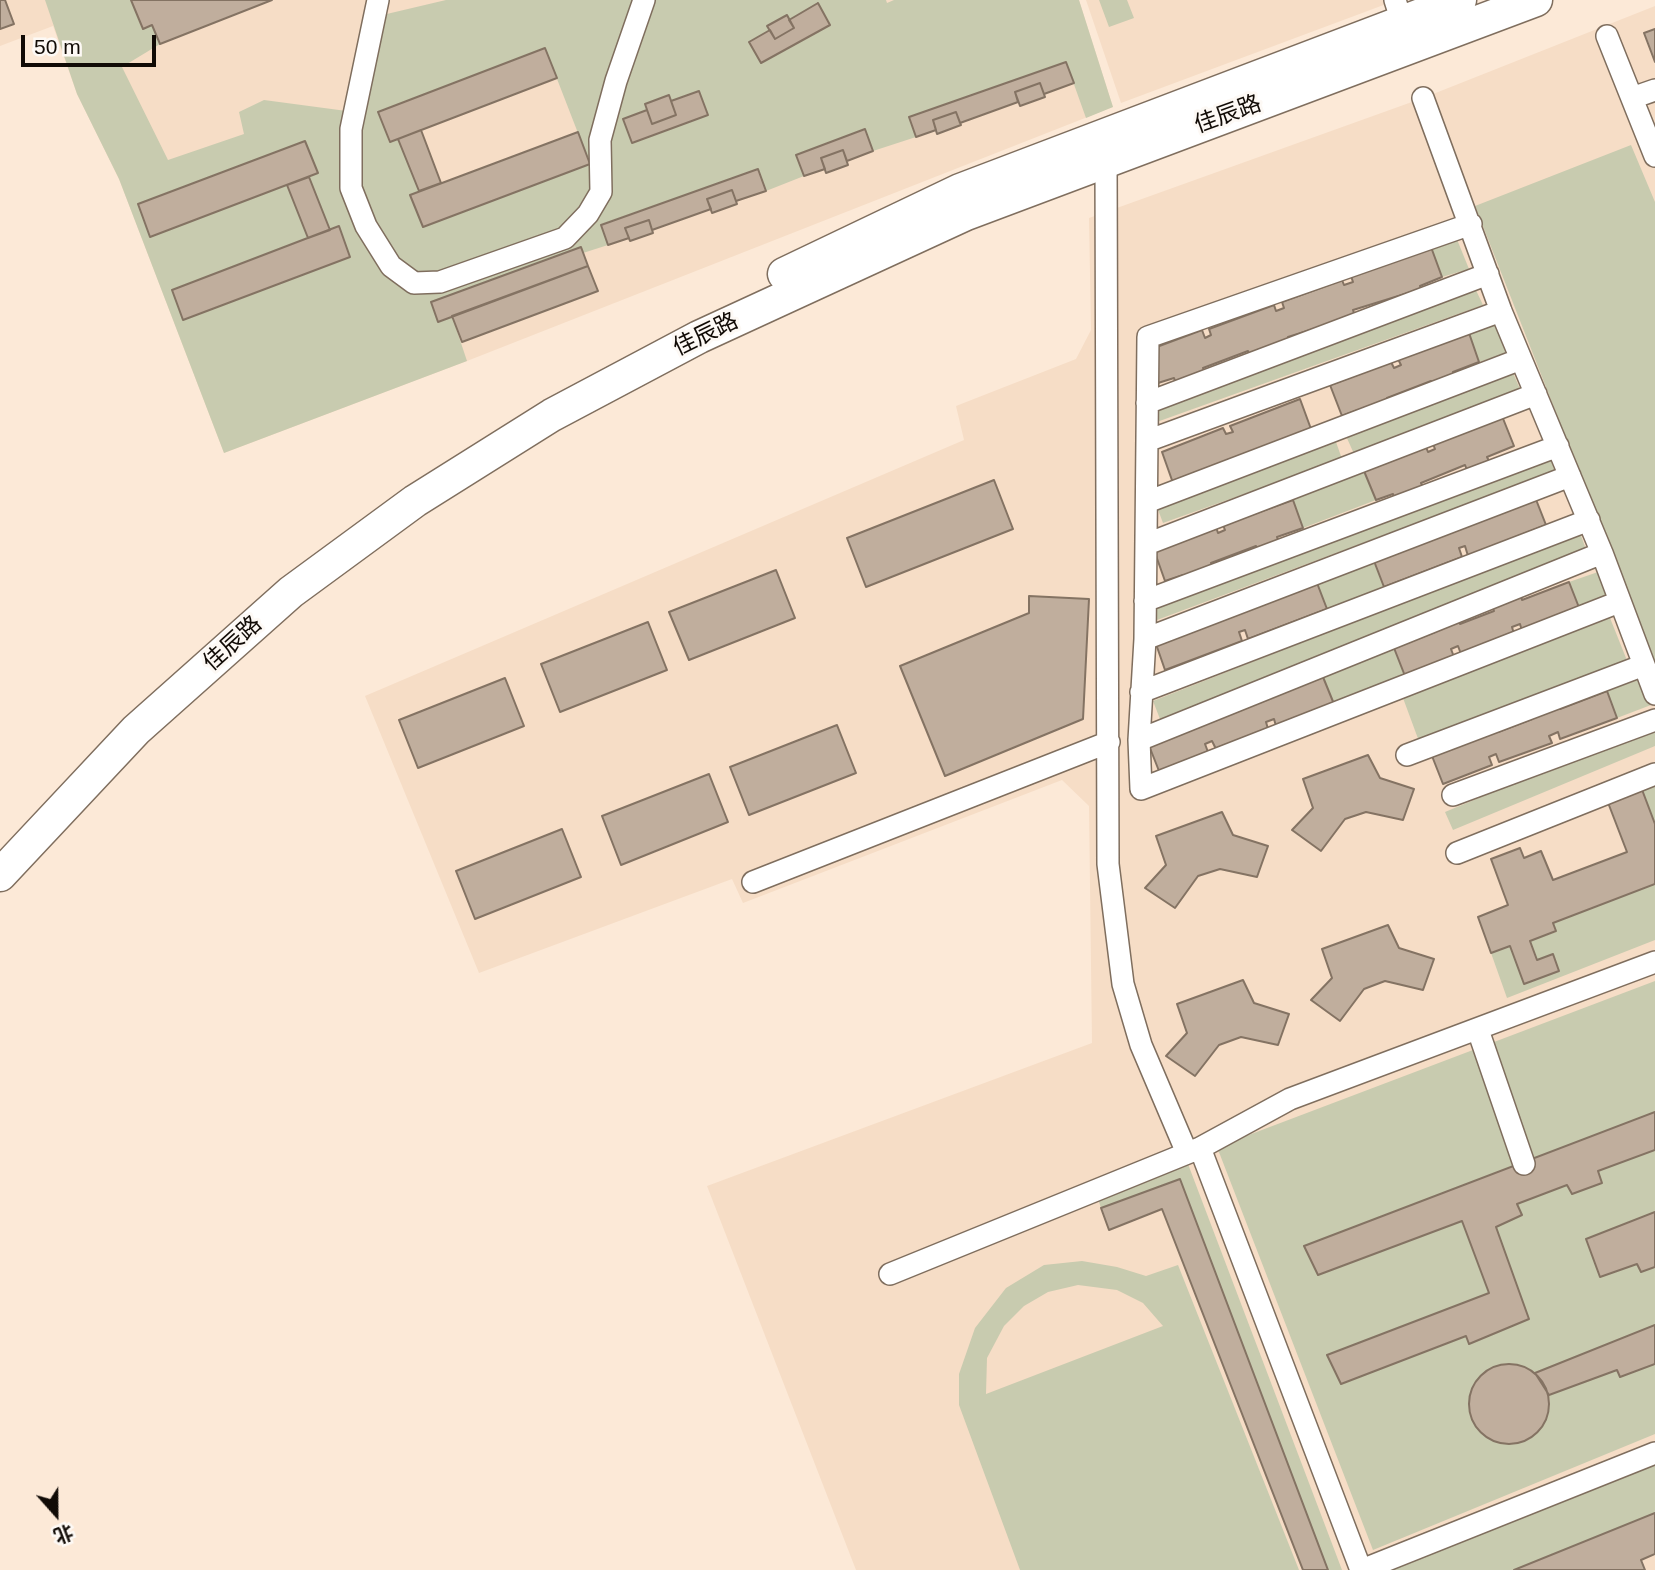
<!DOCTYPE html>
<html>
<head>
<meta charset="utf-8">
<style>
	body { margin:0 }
	#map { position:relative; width:1655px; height:1570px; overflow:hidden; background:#fce9d7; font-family:Arial,"Noto Sans SC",sans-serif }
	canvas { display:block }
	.north { position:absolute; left:21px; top:1479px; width:70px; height:70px; -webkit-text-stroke:5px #fdf9f5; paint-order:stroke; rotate:159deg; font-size:19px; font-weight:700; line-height:28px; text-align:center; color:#110b06 }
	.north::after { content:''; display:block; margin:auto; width:24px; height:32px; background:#110b06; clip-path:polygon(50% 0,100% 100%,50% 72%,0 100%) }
	.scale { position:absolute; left:21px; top:35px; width:135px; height:32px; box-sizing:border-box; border:4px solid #110b06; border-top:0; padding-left:9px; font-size:21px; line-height:24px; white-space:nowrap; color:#110b06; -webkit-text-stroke:5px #fdf9f5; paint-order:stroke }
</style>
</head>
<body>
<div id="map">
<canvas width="1655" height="1570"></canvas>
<div class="north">北</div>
<div class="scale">50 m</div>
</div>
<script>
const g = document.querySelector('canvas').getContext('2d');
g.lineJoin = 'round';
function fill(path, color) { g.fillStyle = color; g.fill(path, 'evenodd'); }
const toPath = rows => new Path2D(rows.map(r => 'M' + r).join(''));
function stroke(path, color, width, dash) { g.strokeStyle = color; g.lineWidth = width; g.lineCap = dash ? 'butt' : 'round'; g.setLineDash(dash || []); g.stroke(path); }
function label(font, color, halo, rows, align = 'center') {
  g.font = font + ' Arial,"Noto Sans SC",sans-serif'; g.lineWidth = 6; g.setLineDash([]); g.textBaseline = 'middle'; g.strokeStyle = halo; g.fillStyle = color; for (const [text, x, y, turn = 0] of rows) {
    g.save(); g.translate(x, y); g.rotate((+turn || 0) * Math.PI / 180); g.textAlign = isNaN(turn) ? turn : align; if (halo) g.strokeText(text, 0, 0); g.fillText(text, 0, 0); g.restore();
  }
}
const built = toPath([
	[0,0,1079,0,1113,107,467,361,224,453,119,179,77,94,53,26,0,46],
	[1086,0,1397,0,1121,103],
	[1655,6,1655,1570,856,1570,707,1186,1092,1043,1089,806,1062,780,743,903,732,879,479,973,365,696,964,440,956,406,1076,359,1091,330,1089,218,1423,98]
]);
const green = toPath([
	[45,0,131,0,142,29,152,25,160,44,122,67,168,160,244,134,239,112,264,100,354,112,374,17,446,0,886,0,887,3,894,0,1079,0,1113,107,1086,118,1066,62,910,117,916,137,873,151,864,129,796,155,804,176,766,191,758,169,602,224,608,245,583,253,581,247,431,302,452,316,467,361,224,453,119,179,77,94],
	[818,3,830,24,761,63,749,42,770,30,768,26,786,15,789,20],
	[545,48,590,164,423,227,411,195,419,191,398,139,389,142,379,112],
	[669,95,671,101,708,115,632,142,623,119,647,110,645,104],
	[1099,0,1127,0,1134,18,1109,27],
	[1631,145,1655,202,1655,665,1475,206],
	[1456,237,1469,269,1442,277,1431,247],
	[1474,286,1483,305,1154,423,1154,407],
	[1496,324,1506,353,1479,362,1469,333],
	[1511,368,1520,389,1355,456,1346,436],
	[1336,442,1342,459,1163,523,1157,507],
	[1550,458,1555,471,1157,620,1152,607],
	[1364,471,1376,500,1303,528,1293,500],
	[1580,533,1587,552,1160,719,1153,701],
	[1374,561,1384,587,1327,609,1317,583],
	[1598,572,1608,599,1580,610,1569,582],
	[1610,618,1628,663,1420,744,1403,698],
	[1394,648,1405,676,1334,704,1323,677],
	[1641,679,1651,705,1617,718,1607,691],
	[1655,725,1655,746,1453,830,1445,812],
	[1655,783,1655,824,1641,787],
	[1655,884,1655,940,1507,998,1491,953,1510,946,1524,983,1558,971,1553,954,1537,960,1530,941,1556,932,1553,923],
	[1655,981,1655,1112,1304,1246,1318,1275,1462,1221,1489,1293,1328,1356,1341,1383,1466,1336,1470,1344,1528,1319,1496,1227,1522,1215,1517,1204,1567,1185,1602,1183,1598,1171,1655,1150,1655,1212,1586,1239,1600,1277,1637,1264,1641,1272,1655,1267,1655,1325,1535,1373,1526,1367,1506,1364,1496,1367,1479,1378,1470,1396,1469,1406,1475,1426,1482,1434,1500,1444,1520,1443,1530,1439,1544,1425,1550,1405,1549,1395,1617,1370,1620,1377,1655,1364,1655,1434,1373,1550,1217,1147],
	[1188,1164,1342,1570,1328,1570,1180,1179,1101,1208,1098,1199],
	[1082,1261,1117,1267,1146,1276,1178,1265,1299,1570,1020,1570,959,1405,959,1374,975,1328,1006,1288,1044,1265],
	[1078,1285,1117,1290,1143,1303,1163,1326,986,1394,987,1358,1004,1326,1024,1306,1048,1292],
	[1655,1464,1655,1513,1514,1570,1393,1570]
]);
const building = toPath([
	[0,0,5,0,14,24,0,29,0,0],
	[131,0,272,0,160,44,152,25,143,29,131,0],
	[818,3,830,25,761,63,749,42,770,30,775,39,794,28,789,20,818,3],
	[787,15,794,28,775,39,767,26,787,15],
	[1655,29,1655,62,1644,33,1655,29],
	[545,48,557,78,390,142,378,112,545,48],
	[1066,62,1074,83,1044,94,1040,83,1015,92,1018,102,960,123,956,112,933,120,936,130,916,137,909,117,1066,62],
	[1040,83,1045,97,1020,106,1015,92,1040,83],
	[699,91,708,115,632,143,623,119,647,110,652,124,676,115,671,101,699,91],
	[669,95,676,115,652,124,645,104,669,95],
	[956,112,961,125,937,134,933,120,956,112],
	[865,129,873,151,847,161,843,150,821,158,825,169,804,176,796,155,865,129],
	[421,130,441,183,419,191,398,139,421,130],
	[578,132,590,164,423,227,410,195,578,132],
	[305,141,318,173,150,237,138,204,305,141],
	[843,150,848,165,826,173,821,158,843,150],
	[758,169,766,191,736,201,732,190,707,199,711,209,652,230,649,220,625,228,629,238,608,245,601,225,758,169],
	[309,177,330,230,308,238,287,185,309,177],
	[732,190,737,204,712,213,707,199,732,190],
	[649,220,653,233,630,241,625,228,649,220],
	[339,226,350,257,183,320,172,290,339,226],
	[581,247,588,266,438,322,431,302,581,247],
	[1431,247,1442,277,1420,286,1421,289,1353,310,1355,316,1288,337,1289,341,1249,356,1248,351,1203,368,1205,373,1176,384,1174,378,1158,383,1146,351,1202,330,1205,338,1211,335,1209,329,1274,305,1276,311,1284,308,1282,302,1342,280,1344,285,1353,282,1351,276,1431,247],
	[588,266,598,291,462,342,452,316,588,266],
	[1469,333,1479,362,1453,372,1455,377,1433,385,1431,381,1387,398,1389,403,1360,414,1358,410,1342,416,1330,385,1391,362,1394,368,1401,365,1398,359,1469,333],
	[1300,399,1311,429,1173,483,1162,452,1223,428,1226,434,1233,432,1230,426,1300,399],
	[1502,416,1514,446,1487,457,1489,461,1467,470,1465,465,1421,483,1423,487,1394,498,1393,494,1376,500,1364,471,1426,447,1428,452,1435,449,1433,444,1502,416],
	[994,480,1013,529,866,587,847,538,994,480],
	[1535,497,1546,525,1468,556,1465,546,1459,548,1462,557,1384,587,1374,561,1535,497],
	[1293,500,1303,528,1277,537,1279,543,1257,551,1256,546,1211,563,1213,568,1184,579,1183,575,1165,581,1154,550,1216,527,1218,533,1225,530,1223,525,1293,500],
	[776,570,795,618,689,660,669,612,776,570],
	[1569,582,1580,610,1522,631,1520,624,1512,627,1514,634,1461,654,1458,646,1451,649,1454,657,1405,676,1394,648,1435,632,1434,627,1458,618,1460,624,1494,611,1492,606,1521,596,1522,600,1569,582],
	[1317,583,1327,609,1248,639,1245,630,1239,632,1242,641,1165,670,1156,644,1317,583],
	[1029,596,1089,599,1083,719,945,776,900,666,1029,613,1029,596],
	[648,622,667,670,560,712,541,664,648,622],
	[1323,677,1334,704,1276,726,1274,719,1266,722,1268,729,1216,749,1212,741,1205,744,1208,752,1159,771,1148,743,1323,677],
	[505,678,524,726,418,768,399,720,505,678],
	[1607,691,1617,718,1560,739,1558,732,1549,736,1552,743,1499,762,1496,754,1489,757,1492,765,1443,784,1432,756,1496,726,1498,732,1532,719,1530,714,1558,704,1560,709,1607,691],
	[837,725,856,773,749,815,730,767,837,725],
	[1368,755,1380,778,1414,789,1403,820,1366,812,1345,819,1321,851,1292,830,1313,808,1303,779,1368,755],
	[709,774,728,822,621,865,602,816,709,774],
	[1641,787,1655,824,1655,884,1553,923,1556,931,1530,941,1537,960,1553,954,1559,971,1524,984,1510,946,1491,953,1478,917,1508,905,1491,859,1520,848,1524,858,1541,851,1553,880,1627,852,1607,800,1641,787],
	[1222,812,1233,835,1268,846,1257,877,1220,869,1198,876,1175,908,1145,888,1166,865,1156,836,1222,812],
	[562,829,581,877,475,919,456,871,562,829],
	[1388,925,1399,948,1434,959,1423,990,1385,981,1364,989,1340,1021,1311,1000,1332,978,1322,949,1388,925],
	[1243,980,1254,1003,1289,1014,1278,1045,1241,1037,1219,1045,1195,1076,1166,1056,1187,1033,1177,1004,1243,980],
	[1655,1112,1655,1150,1598,1171,1602,1183,1572,1194,1567,1185,1517,1204,1522,1215,1496,1227,1529,1319,1469,1344,1466,1336,1341,1384,1327,1355,1489,1293,1462,1221,1318,1275,1304,1246,1655,1112],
	[1180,1179,1328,1570,1303,1570,1162,1209,1109,1230,1101,1208,1180,1179],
	[1655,1212,1655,1267,1641,1272,1637,1264,1600,1277,1586,1239,1655,1212],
	[1655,1325,1655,1364,1620,1377,1617,1370,1549,1395,1535,1373,1655,1325],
	'1469 1404a40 40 0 1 1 80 0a40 40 0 1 1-80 0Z',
	[1655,1513,1655,1554,1641,1560,1645,1570,1514,1570,1655,1513]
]);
const minor = toPath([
	[378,0,351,129,351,188,366,226,391,266,414,283,440,282,565,238,588,214,601,192,600,140,616,81,644,0],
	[1395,0,1402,22],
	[1607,36,1655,156],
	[1423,98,1501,311,1602,553,1655,694],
	[1632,98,1655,90],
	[1106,160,1108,864,1123,984,1141,1045,1187,1153],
	[1471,224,1148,337,1145,639,1139,740,1141,789,1619,602],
	[1147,403,1488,274],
	[1147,441,1501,311],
	[1147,502,1521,359],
	[1147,544,1536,394],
	[1145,601,1558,446],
	[1145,639,1570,476],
	[1141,692,1589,520],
	[1139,740,1602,553],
	[1407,755,1644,665],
	[1453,795,1655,720],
	[1457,853,1655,774],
	[753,882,1109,742],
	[1478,1030,1524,1164],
	[1200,1148,1361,1570],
	[890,1274,1200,1148,1290,1099,1655,962],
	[1362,1570,1655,1453]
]);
const secondary = toPath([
	[784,274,960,190,1460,0],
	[0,875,136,730,291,592,415,501,552,415,699,337,966,214,1536,0]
]);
const streetNames = [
	["佳辰路",1228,115,-20],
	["佳辰路",706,335,-26],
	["佳辰路",233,644,-42]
];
fill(built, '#f6ddc6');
fill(green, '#c8cbaf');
fill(building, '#c0ae9d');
stroke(building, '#847363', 2);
stroke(minor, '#7f6e5e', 24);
stroke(secondary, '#7f6e5e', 35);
stroke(minor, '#fff', 21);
stroke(secondary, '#fff', 32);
label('23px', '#110b06', '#fdf9f5', streetNames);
</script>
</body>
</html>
